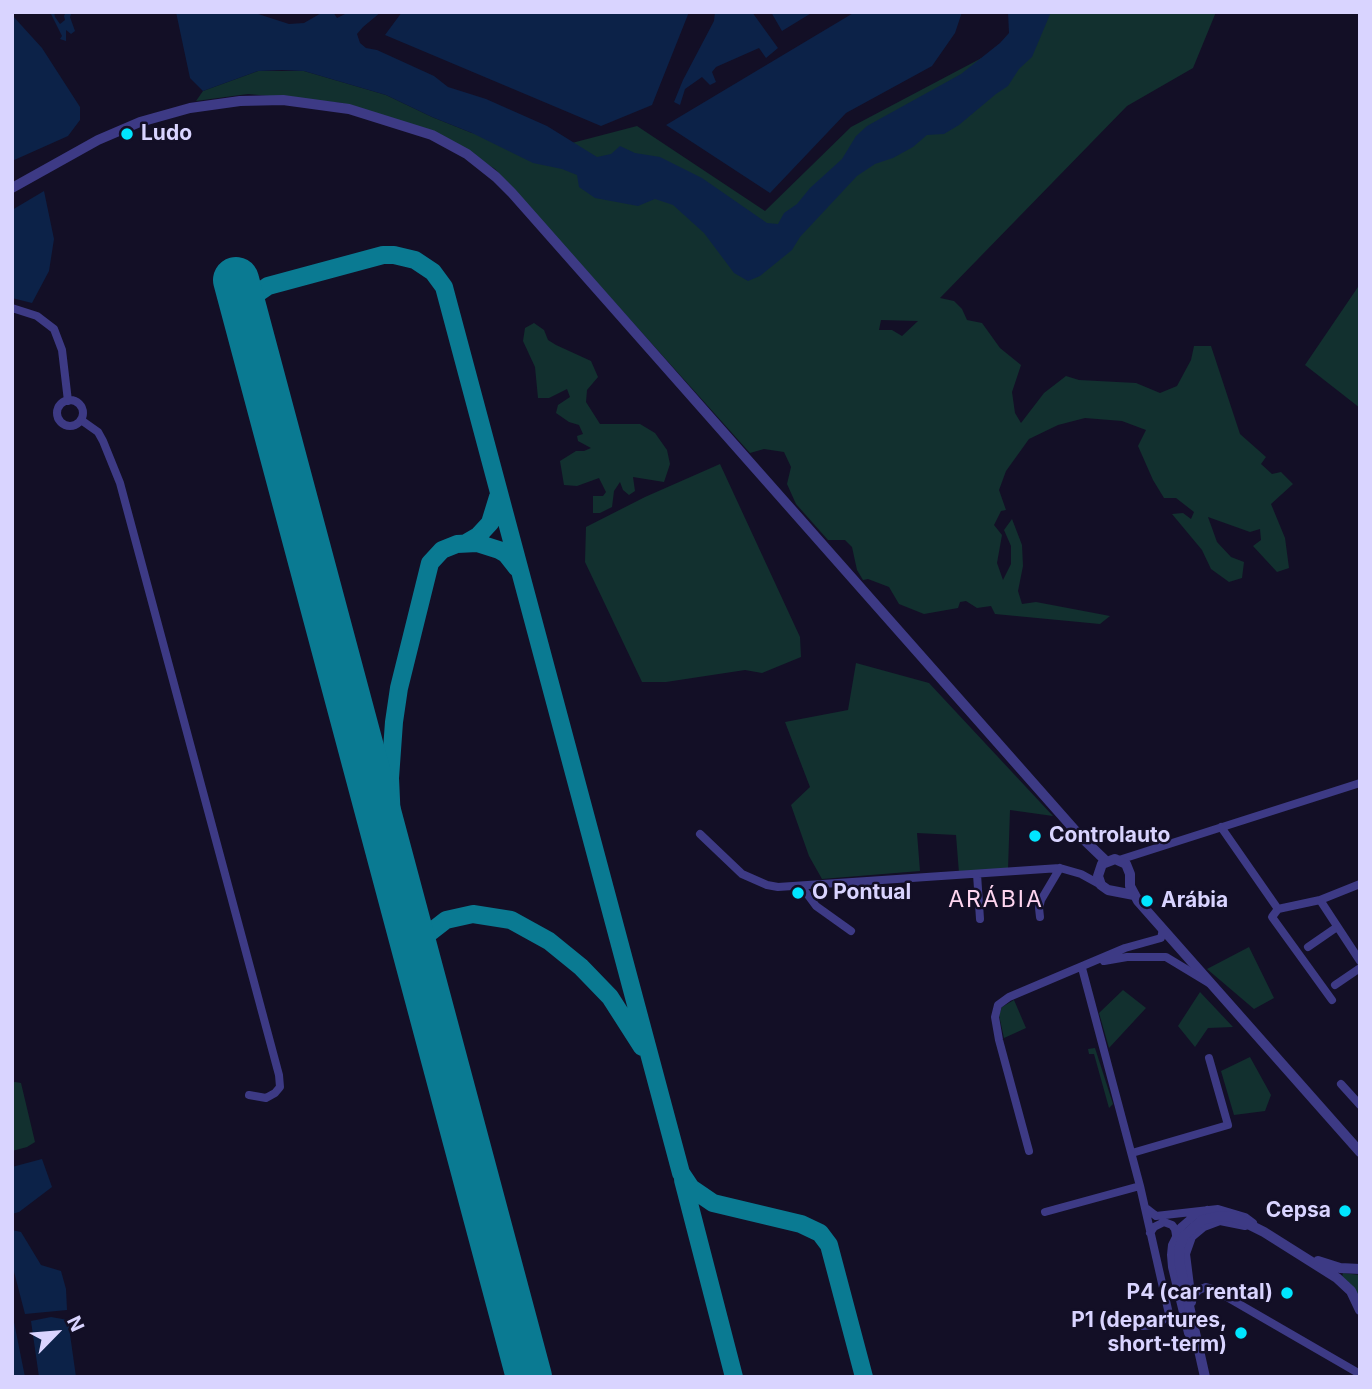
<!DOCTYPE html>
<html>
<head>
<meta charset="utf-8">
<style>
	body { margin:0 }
	#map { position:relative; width:1372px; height:1389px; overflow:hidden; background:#130f26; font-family:Inter,sans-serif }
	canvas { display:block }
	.frame { position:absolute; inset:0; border:14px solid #d9d4ff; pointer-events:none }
	.north { position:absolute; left:21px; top:1298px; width:70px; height:70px; -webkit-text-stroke:5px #130f26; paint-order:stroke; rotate:65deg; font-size:19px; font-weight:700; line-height:28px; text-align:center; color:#d9d4ff }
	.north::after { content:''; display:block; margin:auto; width:24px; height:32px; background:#d9d4ff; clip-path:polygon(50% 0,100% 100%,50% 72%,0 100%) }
</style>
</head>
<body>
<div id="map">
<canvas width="1372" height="1389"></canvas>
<div class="frame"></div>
<div class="north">N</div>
</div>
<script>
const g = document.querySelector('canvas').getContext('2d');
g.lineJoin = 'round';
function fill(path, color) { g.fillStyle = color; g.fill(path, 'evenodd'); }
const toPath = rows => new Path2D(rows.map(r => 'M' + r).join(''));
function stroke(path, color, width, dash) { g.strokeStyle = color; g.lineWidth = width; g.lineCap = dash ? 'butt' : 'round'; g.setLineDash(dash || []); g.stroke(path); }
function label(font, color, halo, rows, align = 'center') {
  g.font = font + ' Inter,sans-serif'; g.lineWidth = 5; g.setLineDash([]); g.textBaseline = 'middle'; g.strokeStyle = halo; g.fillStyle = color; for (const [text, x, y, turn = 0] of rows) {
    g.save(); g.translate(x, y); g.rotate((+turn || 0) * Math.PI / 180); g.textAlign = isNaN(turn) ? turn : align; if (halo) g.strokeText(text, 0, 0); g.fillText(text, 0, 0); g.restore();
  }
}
const green = toPath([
	[1014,12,1216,12,1193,68,1127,106,940,298,954,301,962,309,967,320,982,323,1000,348,1021,365,1012,392,1015,413,1021,423,1044,393,1066,376,1079,380,1136,383,1160,393,1177,386,1191,360,1194,346,1211,346,1240,434,1266,457,1261,464,1272,474,1281,472,1293,484,1271,504,1285,538,1289,568,1277,572,1253,546,1261,540,1260,529,1250,532,1208,517,1217,542,1231,557,1244,562,1242,578,1229,582,1211,569,1202,550,1172,514,1183,513,1191,519,1194,512,1176,498,1164,498,1153,480,1138,446,1146,430,1122,421,1085,418,1058,425,1029,439,1006,471,999,490,1006,510,1001,511,994,525,1002,535,997,563,1003,580,1011,564,1011,546,1004,530,1012,519,1022,545,1023,566,1018,591,1022,604,1036,602,1110,616,1100,624,995,614,991,606,977,608,966,601,960,602,958,608,924,614,899,604,889,587,868,579,863,580,857,570,852,547,845,540,828,540,796,504,787,484,791,467,784,452,764,449,750,453,495,169,437,133,342,103,248,94,196,101,203,91,258,71,304,71,386,95,432,117,472,133,568,144,637,126,765,211,851,127,1010,43],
	[881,320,918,321,902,336,892,330,879,330],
	[1360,284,1360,408,1305,365],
	[534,323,544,330,548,340,556,345,591,361,598,377,587,390,586,402,600,424,640,424,655,433,667,450,670,464,664,482,633,477,635,491,629,495,623,490,620,482,614,491,612,507,600,513,593,513,593,496,603,496,606,492,599,478,577,486,564,485,560,461,576,451,584,451,591,448,578,441,577,436,583,434,579,425,569,422,556,413,558,405,570,397,567,389,549,398,538,398,535,367,523,341,525,328],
	[720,464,800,637,801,657,762,673,745,670,666,682,642,682,585,562,586,527,645,497],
	[856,663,929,683,1053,816,1010,810,1008,869,959,873,956,835,917,833,920,871,822,879,809,856,791,805,810,787,785,722,848,710],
	[1249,947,1274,998,1254,1009,1207,969],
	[1123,990,1146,1008,1109,1048,1099,1013],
	[1200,992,1233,1027,1208,1028,1195,1047,1178,1026],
	[1014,1000,1026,1028,1004,1038,999,1015,1002,1007],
	[1095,1048,1113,1104,1109,1108,1094,1054,1089,1054,1088,1049],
	[1250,1057,1271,1095,1265,1111,1234,1115,1221,1071],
	[15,1082,21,1083,35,1142,27,1147,12,1151,12,1083],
	[1343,1273,1360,1275,1360,1301,1342,1277]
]);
const water = toPath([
	[50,12,54,12,55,17,60,24,65,20,64,16,66,12,72,12,70,17,75,31,71,34,66,30,66,41,60,39,62,36],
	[176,12,252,12,289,24,304,23,323,12,333,12,337,18,349,12,381,12,363,27,357,34,360,43,366,48,377,50,434,76,448,87,486,99,547,126,597,157,611,154,620,146,635,153,660,157,702,178,767,223,778,224,784,213,797,204,810,188,842,159,856,136,867,126,961,74,1000,43,1009,33,1008,12,1051,12,1032,57,1019,69,1008,86,996,94,959,125,944,134,927,135,913,147,893,158,875,164,857,176,800,237,792,250,760,276,748,281,734,273,704,233,673,205,655,199,638,206,595,198,579,187,577,175,562,169,533,163,472,133,432,117,386,95,304,71,282,70,258,71,203,91,190,78],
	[402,12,689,12,652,105,601,126,385,35],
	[715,12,752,12,778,48,766,58,759,48,716,67,712,72,716,82,710,85,702,77,685,89,680,105,674,102,683,80,714,21],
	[771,12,813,12,782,31],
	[855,12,962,12,955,33,932,66,846,113,770,193,666,125],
	[12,15,42,48,80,107,80,120,68,136,12,161],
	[44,191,54,239,49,271,32,303,12,298,12,210],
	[42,1159,52,1187,19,1212,12,1214,12,1167],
	[12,1230,21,1232,41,1265,61,1271,66,1289,67,1310,25,1314,12,1264],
	[12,1312,25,1377,12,1377],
	[51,1317,68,1320,76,1377,39,1377,31,1321]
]);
const taxiway = toPath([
	[246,318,248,304,252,297,268,286,383,255,394,255,415,260,433,272,444,287,681,1173,691,1188,713,1203,801,1224,820,1233,829,1245,864,1377],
	[466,543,478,536,490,523,498,497],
	[394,866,390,778,394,722,399,688,430,563,442,550,457,544,477,543,499,550,506,554,517,568],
	[419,967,422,944,428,934,446,920,473,914,511,920,549,941,581,967,610,997,642,1047],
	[683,1180,734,1377]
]);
const runway = toPath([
	[236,280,529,1377]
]);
const minor = toPath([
	[12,308,37,316,54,329,62,350,68,401],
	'57 413a13 13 0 1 1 26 0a13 13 0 1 1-26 0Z',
	[81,420,98,432,103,441,120,483,279,1075,280,1087,275,1093,266,1098,249,1095],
	[1221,827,1278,909,1320,900,1360,961],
	[700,834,742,874,767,885,778,887,1060,868,1081,874,1101,885],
	[1119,860,1360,783],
	[977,874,980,919],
	[802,887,816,906,851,931],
	[1320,900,1360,884],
	[1278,909,1272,917,1332,1000],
	[1040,917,1039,908,1041,900,1060,868],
	[1308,947,1337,927],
	[1104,961,1127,957,1166,957,1209,983],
	[1335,985,1360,968],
	[1341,1084,1360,1105],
	[1029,1151,999,1040,995,1017,998,1005,1009,997,1125,948,1161,938,1163,929],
	[1132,1153,1228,1125,1209,1058],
	[1147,1209,1156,1216,1218,1209,1245,1217,1253,1223],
	[1045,1212,1140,1186,1082,968],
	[1150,1233,1154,1227,1164,1222,1172,1225,1175,1229,1176,1235],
	[1191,1294,1186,1254,1192,1237,1204,1227,1220,1221,1245,1226],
	[1192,1302,1193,1296,1199,1290,1206,1287,1213,1289,1360,1374],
	[1138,1321,1143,1326,1152,1325,1162,1321,1169,1314,1140,1186],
	[1195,1345,1188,1333,1172,1267,1171,1255,1172,1245,1181,1227,1195,1215,1207,1210]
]);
const tertiary = toPath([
	[12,188,98,140,140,122,190,108,240,101,283,100,349,109,432,135,467,154,496,177,512,193,1080,836,1106,861],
	[1134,895,1108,890,1101,885,1098,876,1102,864,1115,859,1126,864,1130,874,1130,886,1138,901,1360,1152],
	[1318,1261,1340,1268,1360,1269],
	[1205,1377,1179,1261,1180,1246,1184,1236,1202,1220,1219,1216,1234,1217,1264,1232,1337,1278,1351,1291,1360,1310]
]);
const markers = [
	[127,134,7,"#00e5ff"],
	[1035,836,7,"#00e5ff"],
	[798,893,7,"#00e5ff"],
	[1147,901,7,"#00e5ff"],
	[1345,1211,7,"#00e5ff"],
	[1287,1293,7,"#00e5ff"],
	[1241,1333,7,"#00e5ff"]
];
const poiNames = [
	["Ludo",141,134],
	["Controlauto",1049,836],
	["O Pontual",812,893],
	["Arábia",1161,901],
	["Cepsa",1331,1211,"right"],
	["P4 (car rental)",1273,1293,"right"],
	["P1 (departures,",1227,1321,"right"],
	["short-term)",1227,1345,"right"]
];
const neighbourhoodNames = [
	["ARÁBIA",996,900]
];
fill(green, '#12302f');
fill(water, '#0c2248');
stroke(taxiway, '#0a7a92', 18);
stroke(runway, '#0a7a92', 46);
stroke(minor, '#3d3a85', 8);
stroke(tertiary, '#3d3a85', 10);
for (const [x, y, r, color] of markers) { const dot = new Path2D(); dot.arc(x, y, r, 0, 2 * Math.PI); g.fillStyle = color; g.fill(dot); stroke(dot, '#130f26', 2.5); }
label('bold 21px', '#d9d4ff', '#130f26', poiNames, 'left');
g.letterSpacing = '2px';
label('23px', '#ffd6f0', '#130f26', neighbourhoodNames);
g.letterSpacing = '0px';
</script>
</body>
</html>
